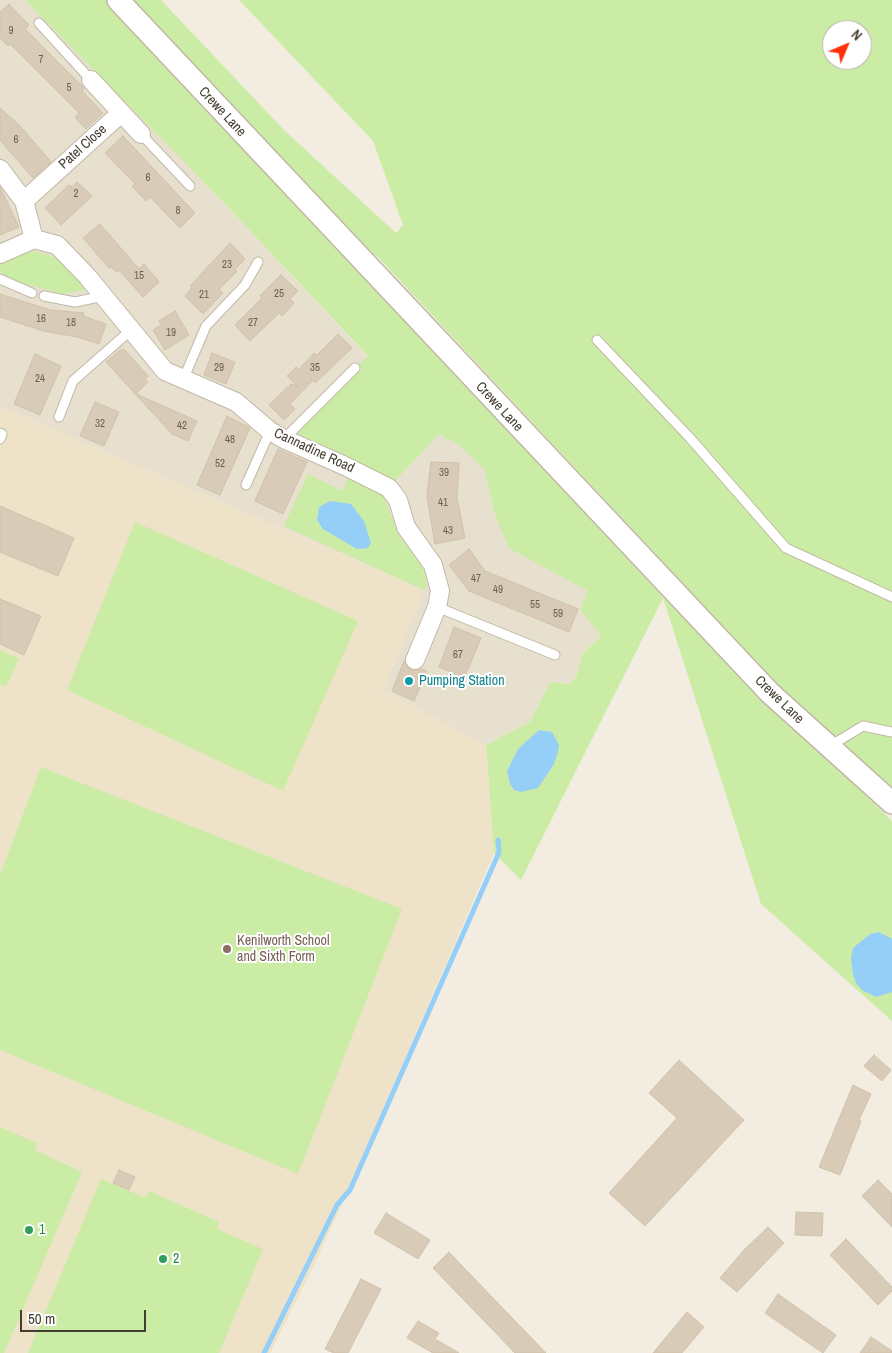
<!DOCTYPE html>
<html>
<head>
<meta charset="utf-8">
<style>
	body { margin:0 }
	#map { position:relative; width:892px; height:1353px; overflow:hidden; background:#f3ede1; font-family:"Archivo Narrow",sans-serif }
	canvas { display:block }
	.north { position:absolute; left:822px; top:20px; width:50px; height:50px; box-sizing:border-box; background:#fff; border:1px solid #b4b1ad; border-radius:50%; rotate:45deg; font-size:14px; font-weight:700; line-height:20px; text-align:center; color:#443d31 }
	.north::after { content:''; display:block; margin:auto; width:18px; height:22px; background:#ff310b; clip-path:polygon(50% 0,100% 100%,50% 72%,0 100%) }
	.scale { position:absolute; left:20px; top:1310px; width:126px; height:22px; box-sizing:border-box; border:2px solid #443d31; border-top:0; padding-left:6px; font-size:15px; line-height:18px; white-space:nowrap; color:#443d31; -webkit-text-stroke:4px #fff; paint-order:stroke }
</style>
</head>
<body>
<div id="map">
<canvas width="892" height="1353"></canvas>
<div class="north">N</div>
<div class="scale">50 m</div>
</div>
<script>
const g = document.querySelector('canvas').getContext('2d');
g.lineJoin = 'round';
function fill(path, color) { g.fillStyle = color; g.fill(path, 'evenodd'); }
const toPath = rows => new Path2D(rows.map(r => 'M' + r).join(''));
function stroke(path, color, width, dash) { g.strokeStyle = color; g.lineWidth = width; g.lineCap = dash ? 'butt' : 'round'; g.setLineDash(dash || []); g.stroke(path); }
function label(font, color, halo, rows, align = 'center') {
  g.font = font + ' "Archivo Narrow",sans-serif'; g.lineWidth = 4; g.setLineDash([]); g.textBaseline = 'middle'; g.strokeStyle = halo; g.fillStyle = color; for (const [text, x, y, turn = 0] of rows) {
    g.save(); g.translate(x, y); g.rotate((+turn || 0) * Math.PI / 180); g.textAlign = isNaN(turn) ? turn : align; if (halo) g.strokeText(text, 0, 0); g.fillText(text, 0, 0); g.restore();
  }
}
const residential = toPath([
	[0,0,25,0,73,47,205,183,444,438,457,443,484,469,495,515,555,572,589,591,580,610,601,636,582,654,577,675,570,684,550,682,530,722,486,745,383,691,424,590,0,406]
]);
const education = toPath([
	[0,406,424,590,383,691,486,745,494,853,341,1206,312,1270,270,1353,0,1353]
]);
const green = toPath([
	[25,0,161,0,284,130,396,233,403,225,373,141,239,0,892,0,892,790,777,684,376,255,366,264,494,415,663,597,892,821,892,1021,761,904,663,598,521,880,494,853,486,745,530,722,550,682,570,684,577,675,582,654,601,636,580,610,588,591,509,548,495,515,484,469,457,443,444,438,440,433,394,482,366,466,291,430,368,356,205,183],
	[832,30,862,30,862,60,832,60],
	[27,252,39,252,59,259,87,290,62,294,22,283,6,277,0,271,0,262],
	[308,474,343,491,348,478,376,491,384,497,399,536,423,566,427,586,424,590,284,526],
	[135,522,358,621,283,791,67,690],
	[0,650,19,659,6,687,0,684],
	[41,767,402,909,298,1174,0,1050,0,875],
	[0,1127,37,1143,35,1150,82,1172,4,1353,0,1353],
	[101,1179,146,1198,149,1191,219,1222,217,1229,263,1249,219,1353,28,1353]
]);
const water = toPath([
	[330,501,351,504,364,521,371,543,368,548,357,549,323,529,317,520,319,507],
	[539,730,552,732,559,745,558,752,554,764,538,788,521,792,514,790,510,784,507,771,518,749],
	[879,932,892,939,892,992,876,997,862,990,856,983,853,975,851,958,853,948,870,934]
]);
const stream = toPath([
	[264,1353,337,1205,350,1190,497,857,499,852,498,840]
]);
const building = toPath([
	[9,4,29,25,25,29,82,86,84,89,82,91,103,113,86,129,75,117,79,113,10,44,8,46,0,38,0,12,9,4],
	[0,108,20,126,51,162,33,178,0,140,0,108],
	[123,136,195,213,180,228,150,197,146,201,132,186,135,184,105,153,123,136],
	[77,182,92,196,61,225,45,208,69,185,72,187,77,182],
	[0,187,19,227,0,235,0,187],
	[100,224,139,269,144,264,155,277,159,282,143,297,119,270,117,272,111,267,109,268,83,238,100,224],
	[230,243,245,259,235,269,237,271,219,289,223,293,203,314,185,296,192,288,190,286,230,243],
	[281,275,298,291,290,299,294,303,282,316,279,313,250,341,235,325,262,298,260,296,281,275],
	[0,294,50,310,84,313,83,316,106,324,99,344,77,337,44,331,0,317,0,294],
	[175,311,189,335,165,350,153,330,161,325,159,321,175,311],
	[338,334,352,348,315,383,313,380,290,404,295,409,284,420,269,405,291,384,298,387,287,376,296,367,299,369,314,353,317,355,338,334],
	[120,350,125,350,148,376,145,379,148,382,136,394,197,421,188,441,172,434,106,362,120,350],
	[212,353,235,362,226,384,204,375,212,353],
	[35,354,61,366,40,415,14,404,35,354],
	[95,402,119,412,104,446,80,436,95,402],
	[227,416,250,428,220,495,197,485,227,416],
	[278,449,307,462,283,514,255,501,278,449],
	[431,462,459,463,457,498,465,538,435,544,427,496,431,462],
	[0,506,74,538,58,576,0,552,0,506],
	[469,549,485,571,578,609,569,632,469,591,449,565,469,549],
	[0,599,41,616,24,655,0,644,0,599],
	[454,627,481,638,464,678,439,667,454,627],
	[404,661,410,670,421,669,427,671,414,701,392,691,404,661],
	[874,1055,891,1070,882,1081,864,1066,874,1055],
	[679,1060,744,1120,645,1226,609,1193,677,1118,649,1093,679,1060],
	[853,1085,871,1094,859,1120,861,1121,840,1175,819,1167,853,1085],
	[119,1170,135,1177,129,1190,113,1183,119,1170],
	[878,1180,892,1194,892,1227,862,1196,878,1180],
	[796,1212,823,1213,822,1236,795,1235,796,1212],
	[386,1213,430,1240,418,1259,374,1233,386,1213],
	[768,1227,784,1243,737,1292,720,1278,744,1250,768,1227],
	[846,1239,892,1287,892,1291,878,1305,830,1255,846,1239],
	[449,1252,465,1269,546,1353,515,1353,490,1327,433,1268,449,1252],
	[361,1279,381,1289,348,1353,334,1353,325,1349,361,1279],
	[778,1294,836,1335,823,1353,765,1313,778,1294],
	[687,1312,704,1327,682,1353,653,1353,687,1312],
	[418,1321,439,1333,435,1339,459,1353,433,1353,407,1338,418,1321],
	[871,1337,892,1351,892,1353,860,1353,871,1337]
]);
const service = toPath([
	[39,23,91,80],
	[141,134,190,186],
	[0,279,32,293],
	[44,296,75,302,104,296],
	[597,340,690,438,786,548,892,597],
	[183,380,206,326,245,285,258,262],
	[59,417,73,381,131,330],
	[0,433,2,434,0,439],
	[284,439,355,368],
	[246,485,270,431],
	[437,607,555,655],
	[830,746,863,726,892,732]
]);
const minor = toPath([
	[91,80,141,134],
	[0,169,24,201,34,239],
	[24,201,121,113],
	[0,254,34,239,57,245,87,276,165,371,236,402,270,431,284,439,345,466,389,488,398,500,406,527,433,565,440,591,437,607,415,660]
]);
const tertiary = toPath([
	[118,0,770,693,892,803]
]);
const markers = [
	[409,681,5,"#0f9aa8"],
	[227,949,5,"#8d6e63"],
	[29,1230,5,"#2e9e5b"],
	[163,1259,5,"#2e9e5b"]
];
const numberNames = [
	["9",11,31],
	["7",41,60],
	["5",69,88],
	["6",16,140],
	["6",148,178],
	["2",76,194],
	["8",178,211],
	["23",227,265],
	["15",139,276],
	["25",279,294],
	["21",204,295],
	["16",41,319],
	["18",71,323],
	["27",253,323],
	["19",171,333],
	["29",219,368],
	["35",315,368],
	["24",40,379],
	["32",100,424],
	["42",182,426],
	["48",230,440],
	["52",220,464],
	["39",444,473],
	["41",443,503],
	["43",448,531],
	["47",476,579],
	["49",498,590],
	["55",535,605],
	["59",558,614],
	["67",458,655]
];
const streetNames = [
	["Crewe Lane",222,112,47],
	["Patel Close",83,147,-42],
	["Crewe Lane",499,407,47],
	["Cannadine Road",314,451,25],
	["Crewe Lane",779,700,44]
];
const cultureNames = [
	["Pumping Station",419,681]
];
const educationNames = [
	["Kenilworth School",237,941],
	["and Sixth Form",237,957]
];
const leisureNames = [
	["1",39,1230],
	["2",173,1259]
];
fill(residential, '#e7e0ce');
fill(education, '#eee3c9');
fill(green, '#cbeca4');
fill(water, '#95cff8');
stroke(stream, '#95cff8', 5);
fill(building, '#d8ccb8');
stroke(building, '#d1c1a8', 1);
stroke(service, '#c1b8a6', 11);
stroke(minor, '#c1b8a6', 20);
stroke(tertiary, '#c1b8a6', 24);
stroke(service, '#fff', 9);
stroke(minor, '#fff', 18);
stroke(tertiary, '#fff', 21);
for (const [x, y, r, color] of markers) { const dot = new Path2D(); dot.arc(x, y, r, 0, 2 * Math.PI); g.fillStyle = color; g.fill(dot); stroke(dot, '#fff', 2); }
label('11px', '#696153', null, numberNames);
label('14px', '#443d31', '#fff', streetNames);
label('14px', '#0d838f', '#fff', cultureNames, 'left');
label('14px', '#785e54', '#fff', educationNames, 'left');
label('14px', '#27864d', '#fff', leisureNames, 'left');
</script>
</body>
</html>
